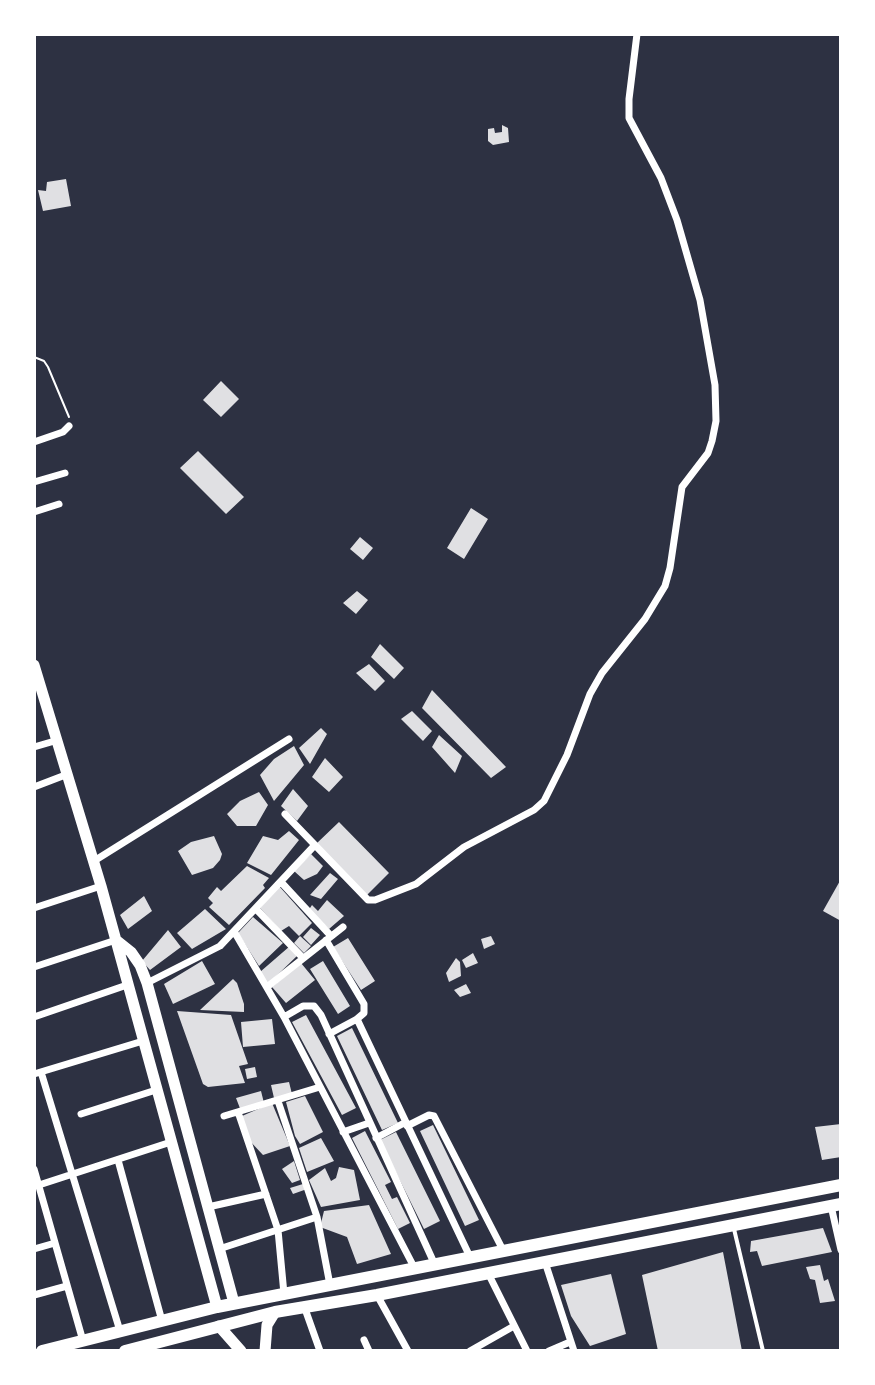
<!DOCTYPE html>
<html>
<head>
<meta charset="utf-8">
<style>
	body { margin:0 }
	#map { position:relative; width:875px; height:1385px; overflow:hidden; background:#2d3142; font-family:Poppins,sans-serif }
	canvas { display:block }
	.frame { position:absolute; inset:0; border:36px solid #fff; pointer-events:none }
</style>
</head>
<body>
<div id="map">
<canvas width="875" height="1385"></canvas>
<div class="frame"></div>
</div>
<script>
const g = document.querySelector('canvas').getContext('2d');
g.lineJoin = 'round';
function fill(path, color) { g.fillStyle = color; g.fill(path, 'evenodd'); }
const toPath = rows => new Path2D(rows.map(r => 'M' + r).join(''));
function stroke(path, color, width, dash) { g.strokeStyle = color; g.lineWidth = width; g.lineCap = dash ? 'butt' : 'round'; g.setLineDash(dash || []); g.stroke(path); }
const building = toPath([
	[502,125,508,128,509,142,493,145,488,141,488,129,494,128,495,133,502,132],
	[66,179,71,206,43,211,38,190,46,191,47,182],
	[221,381,239,399,221,417,203,400],
	[198,451,244,497,226,514,180,468],
	[471,508,488,519,464,559,447,548],
	[360,537,373,548,363,560,350,549],
	[357,591,368,600,356,614,343,603],
	[380,644,404,668,394,679,371,657],
	[369,664,385,681,375,691,356,673],
	[432,690,506,767,491,778,422,708],
	[412,711,432,731,423,741,401,719],
	[321,728,327,734,310,764,299,748],
	[439,735,462,756,455,773,432,747],
	[294,746,304,765,274,801,260,775,274,759],
	[325,758,343,777,329,792,312,777],
	[293,789,308,806,297,821,281,806],
	[259,792,268,805,256,826,237,826,227,814,240,801],
	[339,822,389,873,367,895,316,844],
	[289,831,299,840,271,875,247,863,263,836,278,840],
	[214,836,222,854,220,860,213,868,192,875,178,851,191,842],
	[311,854,323,866,317,874,304,880,294,871],
	[247,866,269,878,263,885,265,888,229,925,209,907,213,903,208,898,217,887,221,891],
	[330,873,338,879,321,899,310,895],
	[841,879,841,921,823,911],
	[279,886,312,923,299,936,289,926,281,931,260,908],
	[144,896,152,911,128,929,120,915],
	[327,900,344,916,329,929,308,911,312,905,318,911],
	[205,909,226,929,192,949,177,933],
	[253,917,283,943,259,966,238,933],
	[311,928,320,935,311,945,303,937],
	[168,930,181,947,150,970,142,961],
	[300,936,311,946,304,953,294,943],
	[491,936,495,944,484,949,481,939],
	[348,938,375,981,361,990,333,947],
	[290,946,298,955,268,984,260,972],
	[473,953,478,963,466,968,462,960],
	[456,958,460,962,461,976,449,982,446,973],
	[202,961,215,984,173,1004,164,984],
	[323,961,350,1006,338,1014,310,969],
	[301,963,315,980,286,1003,272,987],
	[233,979,237,983,244,1004,244,1012,200,1010],
	[466,984,471,993,460,997,454,990],
	[177,1011,231,1015,248,1064,239,1066,245,1083,208,1087,203,1084],
	[306,1015,356,1108,342,1115,292,1022],
	[272,1019,275,1044,243,1047,241,1022],
	[352,1028,398,1123,382,1130,337,1036],
	[255,1067,257,1077,247,1079,245,1069],
	[289,1082,292,1094,274,1098,271,1085],
	[261,1091,264,1103,241,1111,236,1098],
	[305,1096,323,1132,300,1144,295,1136,286,1102],
	[272,1103,290,1146,263,1155,248,1139,242,1116],
	[841,1124,841,1157,822,1160,815,1127],
	[433,1125,479,1220,465,1226,420,1131],
	[365,1131,391,1182,385,1185,392,1199,397,1197,410,1223,398,1229,352,1138],
	[396,1132,440,1221,424,1229,380,1140],
	[321,1138,334,1161,307,1172,299,1148],
	[294,1161,300,1180,292,1183,282,1169],
	[339,1167,354,1170,360,1200,321,1207,309,1180,325,1168,331,1181,336,1178],
	[303,1184,307,1189,293,1194,290,1188],
	[369,1205,391,1254,357,1264,347,1237,320,1227,324,1211],
	[823,1228,832,1252,762,1266,757,1251,750,1252,751,1241],
	[723,1252,742,1351,658,1351,642,1275],
	[820,1265,824,1281,828,1279,835,1301,820,1303,815,1280,810,1279,806,1267],
	[611,1274,626,1334,590,1346,571,1316,561,1285]
]);
const path = toPath([
	[34,357,44,361,48,367,69,417]
]);
const service = toPath([
	[734,1229,763,1351]
]);
const minor = toPath([
	[34,442,63,432,69,426],
	[34,482,65,473],
	[34,512,59,504],
	[34,747,58,740],
	[34,787,68,774],
	[285,814,368,900,375,900,416,884,464,847,534,810,544,801,567,755,590,694,602,673,645,619,665,586,670,568,682,487,708,453,712,441,716,421,715,385,700,300,677,220,661,178,629,118,629,99,637,34],
	[94,861,289,739],
	[281,882,331,936],
	[34,908,101,886],
	[257,910,303,958],
	[235,933,284,1017,415,1269],
	[326,940,364,1004,364,1013,357,1019,329,1034],
	[34,967,116,940],
	[147,983,220,946,314,846],
	[267,987,343,927],
	[34,1017,127,985],
	[284,1017,303,1006,314,1006,321,1015,435,1265],
	[357,1019,471,1259],
	[41,1072,120,1331],
	[34,1074,143,1041],
	[278,1101,317,1217,330,1285],
	[238,1112,278,1230,284,1294],
	[81,1114,156,1090],
	[224,1116,320,1087],
	[407,1126,429,1115,434,1116,504,1252],
	[343,1132,369,1123],
	[376,1138,406,1122],
	[118,1160,162,1321],
	[34,1169,83,1341],
	[39,1185,171,1142],
	[831,1206,841,1250],
	[208,1207,266,1194],
	[34,1249,55,1243],
	[219,1249,317,1217],
	[545,1262,574,1351],
	[488,1273,527,1351],
	[34,1295,67,1286],
	[377,1295,408,1351],
	[304,1306,320,1351],
	[364,1340,369,1351],
	[470,1351,514,1326],
	[549,1351,570,1342]
]);
const primary = toPath([
	[34,665,101,886,217,1307],
	[116,940,131,952,140,965,147,983,234,1303],
	[219,1326,241,1351],
	[265,1351,267,1325,275,1312]
]);
const trunk = toPath([
	[42,1351,217,1307,841,1185],
	[125,1351,275,1312,377,1295,841,1204]
]);
fill(building, '#e0e0e3');
stroke(path, '#fff', 2);
stroke(service, '#fff', 4);
stroke(minor, '#fff', 7);
stroke(primary, '#fff', 11);
stroke(trunk, '#fff', 12);
</script>
</body>
</html>
